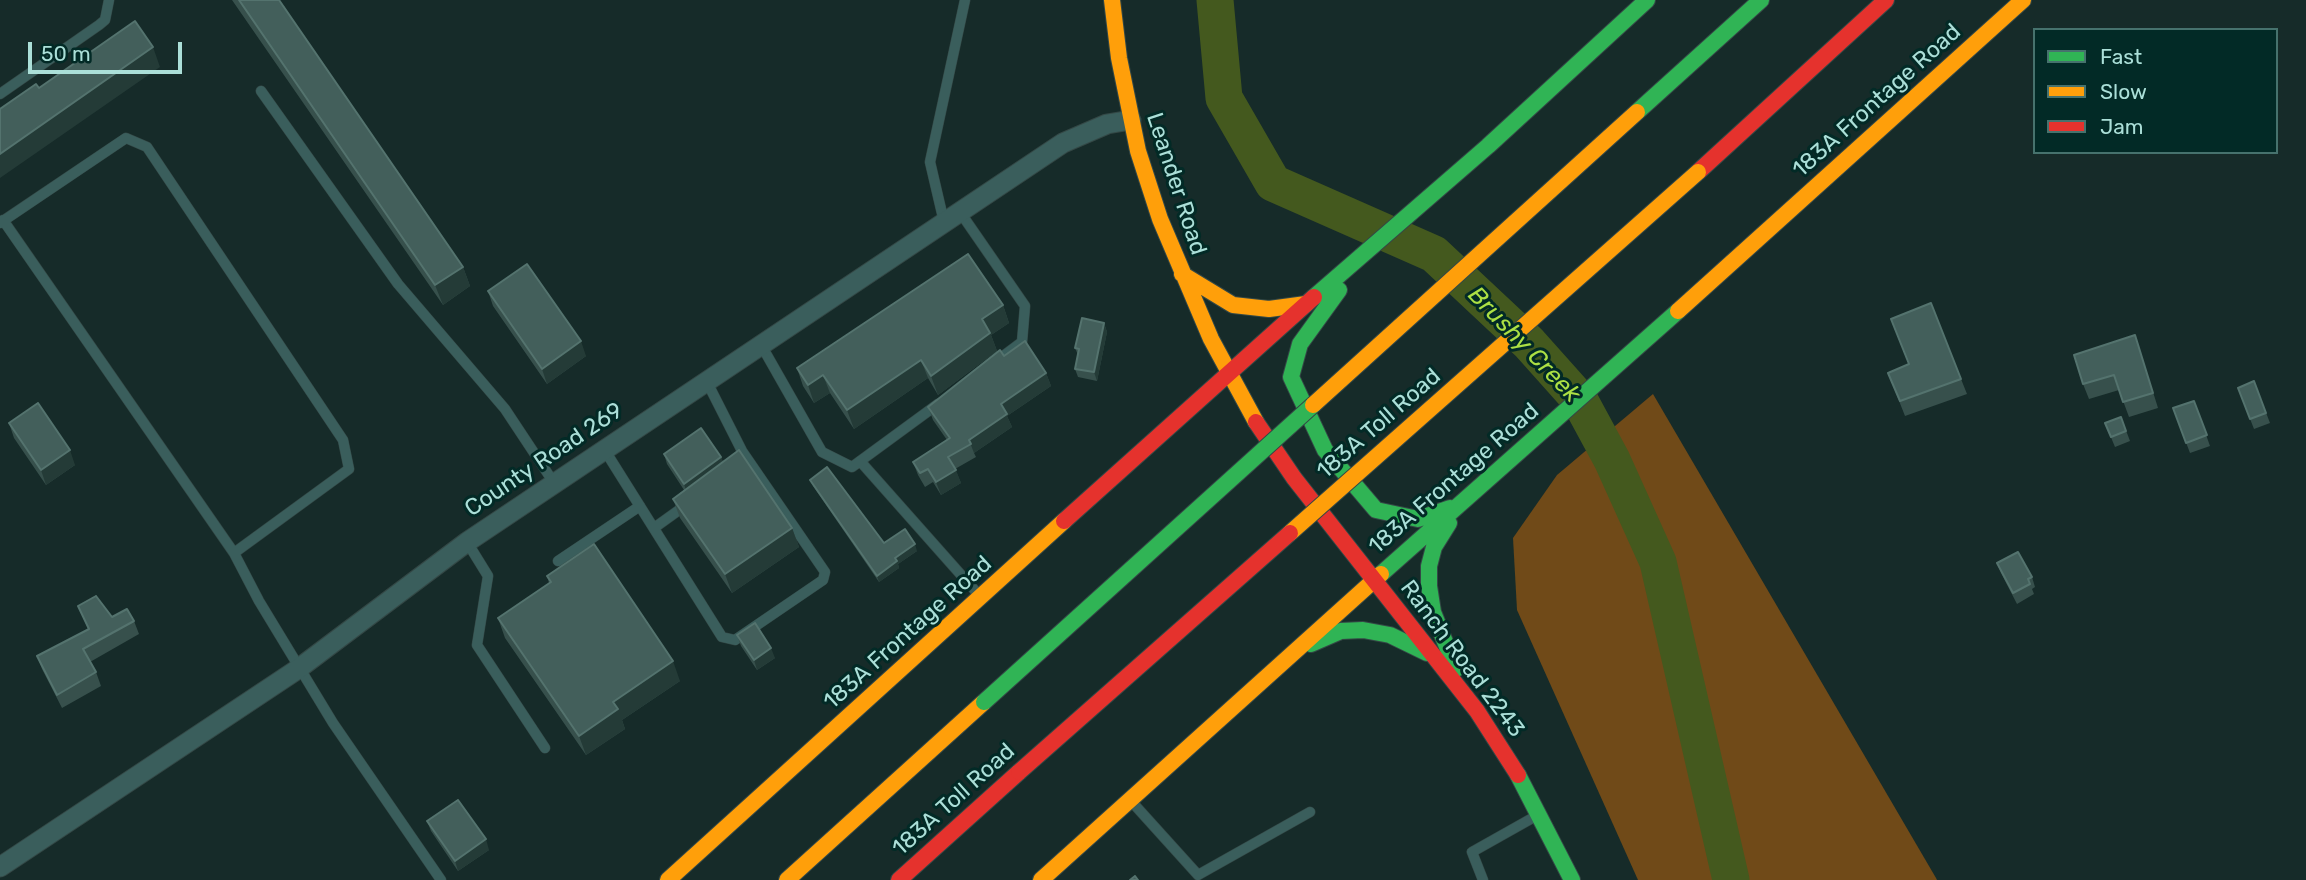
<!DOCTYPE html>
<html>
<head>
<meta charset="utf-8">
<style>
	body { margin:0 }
	#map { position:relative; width:2306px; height:880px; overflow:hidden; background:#162b29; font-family:Rubik,sans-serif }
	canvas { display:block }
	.legend { position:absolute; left:2033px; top:28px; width:245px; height:126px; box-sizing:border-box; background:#022a26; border:2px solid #46726d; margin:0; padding:9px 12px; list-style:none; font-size:21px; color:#abdfd8 }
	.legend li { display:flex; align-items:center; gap:14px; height:35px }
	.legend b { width:35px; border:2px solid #46726d }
	.scale { position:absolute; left:28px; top:42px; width:154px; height:32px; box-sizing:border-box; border:4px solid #abdfd8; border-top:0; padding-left:9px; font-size:21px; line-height:24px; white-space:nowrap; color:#abdfd8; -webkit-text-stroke:5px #022a26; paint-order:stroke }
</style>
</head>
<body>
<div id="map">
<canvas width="2306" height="880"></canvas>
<ul class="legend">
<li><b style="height:9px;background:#30b455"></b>Fast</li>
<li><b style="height:9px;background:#ff9f0a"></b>Slow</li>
<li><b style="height:9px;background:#e5322d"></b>Jam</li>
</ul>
<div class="scale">50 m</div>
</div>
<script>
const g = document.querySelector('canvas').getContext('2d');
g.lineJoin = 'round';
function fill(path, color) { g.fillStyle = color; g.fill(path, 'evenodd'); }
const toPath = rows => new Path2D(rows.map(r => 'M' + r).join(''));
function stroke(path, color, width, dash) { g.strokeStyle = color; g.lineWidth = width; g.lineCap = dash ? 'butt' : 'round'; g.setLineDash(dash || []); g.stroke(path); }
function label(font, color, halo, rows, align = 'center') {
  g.font = font + ' Rubik,sans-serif'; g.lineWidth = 6; g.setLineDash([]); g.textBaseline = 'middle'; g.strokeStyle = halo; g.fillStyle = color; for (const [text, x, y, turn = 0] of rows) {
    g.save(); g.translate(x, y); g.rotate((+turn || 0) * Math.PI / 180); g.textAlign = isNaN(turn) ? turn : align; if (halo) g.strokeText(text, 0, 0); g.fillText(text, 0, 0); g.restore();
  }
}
const forest = toPath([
	[1653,394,1936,878,1937,880,1638,880,1517,610,1513,538,1557,475]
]);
const river = toPath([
	[1215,0,1224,98,1273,183,1434,254,1529,343,1579,399,1612,460,1658,562,1731,880]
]);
const lane = toPath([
	[261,91,398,284,505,409,554,483],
	[0,94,99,25,105,20,109,0],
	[960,212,1025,306,1022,342,998,360],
	[3,220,234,553],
	[944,222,930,162,965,0],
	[0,223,126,138,147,147,343,440,349,469,234,553,259,601,333,723,441,880],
	[760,343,822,452,852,467,938,404],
	[604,449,722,637,735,640,823,580,825,572,742,451,706,380],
	[860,461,978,594],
	[654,528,686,505],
	[467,542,488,576,477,645,545,748],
	[558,561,640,506],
	[1132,802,1198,875,1310,812],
	[1483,880,1472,852,1536,816]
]);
const street = toPath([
	[0,867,298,669,467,542,1063,143,1107,124,1131,120]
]);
const fast = toPath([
	[1637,112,1761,0],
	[1339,290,1300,344,1291,377,1325,450,1376,510,1418,519,1450,508],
	[1314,297,1488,146,1647,0],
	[1449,523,1434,547,1429,566,1429,586,1433,612,1456,669],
	[1381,574,1678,311],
	[1311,644,1341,631,1363,630,1390,635,1427,653],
	[1518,775,1572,880]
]);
const slow = toPath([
	[1112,0,1119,58,1138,151,1160,219,1211,339,1256,422],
	[1182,274,1233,305,1269,309,1306,304],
	[1678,311,2023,0],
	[668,880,1064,521],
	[787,880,984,702],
	[1041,880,1381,574]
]);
const jam = toPath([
	[1698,172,1886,0],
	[1256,422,1294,478,1477,711,1518,775],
	[1064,521,1314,297],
	[899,880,1019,772]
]);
const fastBridge = toPath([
	[984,702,1313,405]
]);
const slowBridge = toPath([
	[1313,405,1637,112],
	[1290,533,1698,172]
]);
const jamBridge = toPath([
	[1019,772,1290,533]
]);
const wall = toPath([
	[232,0,279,0,463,267,470,286,443,305],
	[488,291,586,356,547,384,493,306],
	[1003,305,1009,323,991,335,997,351,938,395,928,378,854,429,830,393,814,403,803,386,797,368],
	[1104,323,1107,332,1097,381,1078,377,1075,369,1078,355,1075,348],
	[2140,350,2158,408,2129,417,2119,390,2089,399,2083,384],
	[1004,356,1046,373,1051,386,1007,416,1012,427,974,453,976,457,955,469,961,483,941,495,933,482,925,487,918,475,913,462,947,440,933,420,928,407],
	[1908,364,1961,379,1967,394,1905,416,1888,373],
	[2254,381,2270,423,2254,429,2238,388],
	[2194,401,2210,446,2190,453,2173,408],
	[2121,417,2130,441,2115,447,2105,423],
	[9,423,75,465,46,485,14,438],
	[664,454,721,457,723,462,792,528,799,547,732,593,680,518,673,499,684,490,667,464],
	[810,480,884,543,917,551,898,564,899,568,879,582,813,486],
	[1997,563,2032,577,2035,587,2032,589,2034,594,2017,604,2001,573],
	[547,576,680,681,622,720,625,729,586,755,505,638,498,618,549,583],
	[78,606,112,617,134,621,139,634,90,662,96,672,101,686,62,708,42,669,37,656,88,629],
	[737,635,775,658,757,670,741,646],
	[427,821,489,850,458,871,431,831]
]);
const shadedWall = toPath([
	[153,47,160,67,0,178,0,154],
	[463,267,470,286,443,305,435,285],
	[1003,305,1009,323,991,335,997,351,938,395,931,376,982,319],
	[1104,323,1107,332,1097,381,1094,372],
	[581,341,586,356,547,384,542,369],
	[921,360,928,378,854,429,847,410],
	[1046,373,1051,386,1007,416,1012,427,974,453,969,440,1001,404],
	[823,375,830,393,814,403,808,385],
	[70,450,75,465,46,485,41,470],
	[721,457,725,467,687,494,684,484],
	[956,470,961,483,941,495,936,482],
	[792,528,799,547,732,593,725,574],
	[915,544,917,551,898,564,899,568,879,582,877,576,895,558],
	[771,648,775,658,757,670,754,660],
	[673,661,680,681,622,720,625,729,586,755,579,736,613,702],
	[486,839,489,850,458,871,455,861]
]);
const building = toPath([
	[239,0,279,0,463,267,435,285,239,0],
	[135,21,153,47,0,154,0,109,36,84,39,88,135,21],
	[968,254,1003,305,982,319,990,333,931,376,921,360,847,410,823,375,808,385,797,368,968,254],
	[527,264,581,341,542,369,488,291,527,264],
	[1931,303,1961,379,1900,401,1888,373,1909,364,1891,319,1931,303],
	[1082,318,1104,323,1094,372,1075,369,1079,349,1075,348,1082,318],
	[2135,335,2153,393,2123,402,2114,375,2083,384,2074,355,2135,335],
	[1025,341,1046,373,1001,404,1007,414,969,440,971,444,948,457,956,470,936,482,928,469,920,473,913,462,950,438,928,407,1000,350,1004,356,1025,341],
	[2254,381,2266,413,2250,419,2238,388,2254,381],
	[2194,401,2207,435,2186,443,2173,408,2194,401],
	[38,403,70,450,41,470,9,423,38,403],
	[2121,417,2126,431,2111,437,2105,423,2121,417],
	[701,428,721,457,684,484,664,454,701,428],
	[739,450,792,528,725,574,673,499,739,450],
	[827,467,884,543,905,529,915,544,895,558,897,561,877,576,810,480,827,467],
	[594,544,673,661,613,702,618,709,579,736,498,618,551,582,547,576,594,544],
	[2018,552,2032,577,2028,579,2030,584,2013,593,1997,563,2018,552],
	[96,596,112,617,127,609,134,621,83,649,96,672,57,695,37,656,89,629,78,606,96,596],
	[755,623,771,648,754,660,737,635,755,623],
	[458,800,486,839,455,861,427,821,458,800],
	[1135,876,1138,880,1130,880,1135,876]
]);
const streetNames = [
	["183A Frontage Road",1877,101,-42],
	["Leander Road",1176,184,72],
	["183A Toll Road",1379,424,-41],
	["County Road 269",544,460,-34],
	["183A Frontage Road",1454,479,-41],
	["183A Frontage Road",908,633,-42],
	["Ranch Road 2243",1462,659,53],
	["183A Toll Road",954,800,-42]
];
const waterNames = [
	["Brushy Creek",1524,345,46]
];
fill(forest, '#704a18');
stroke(river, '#44591e', 37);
stroke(lane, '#344846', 11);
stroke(street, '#344846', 21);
stroke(fast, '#344846', 18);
stroke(slow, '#344846', 18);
stroke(jam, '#344846', 18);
stroke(lane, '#3a5e5c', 10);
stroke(street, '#3a5e5c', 19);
stroke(fast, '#30b455', 16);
stroke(slow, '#ff9f0a', 16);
stroke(jam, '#e5322d', 16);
stroke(fastBridge, '#344846', 18, []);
stroke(slowBridge, '#344846', 18, []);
stroke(jamBridge, '#344846', 18, []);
stroke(fastBridge, '#30b455', 16);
stroke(slowBridge, '#ff9f0a', 16);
stroke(jamBridge, '#e5322d', 16);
fill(wall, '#37504c');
fill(shadedWall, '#243b37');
fill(building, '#435f5b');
stroke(building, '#54736e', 2);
label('23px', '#abdfd8', '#022a26', streetNames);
label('italic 24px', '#ace044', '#022a26', waterNames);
</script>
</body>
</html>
